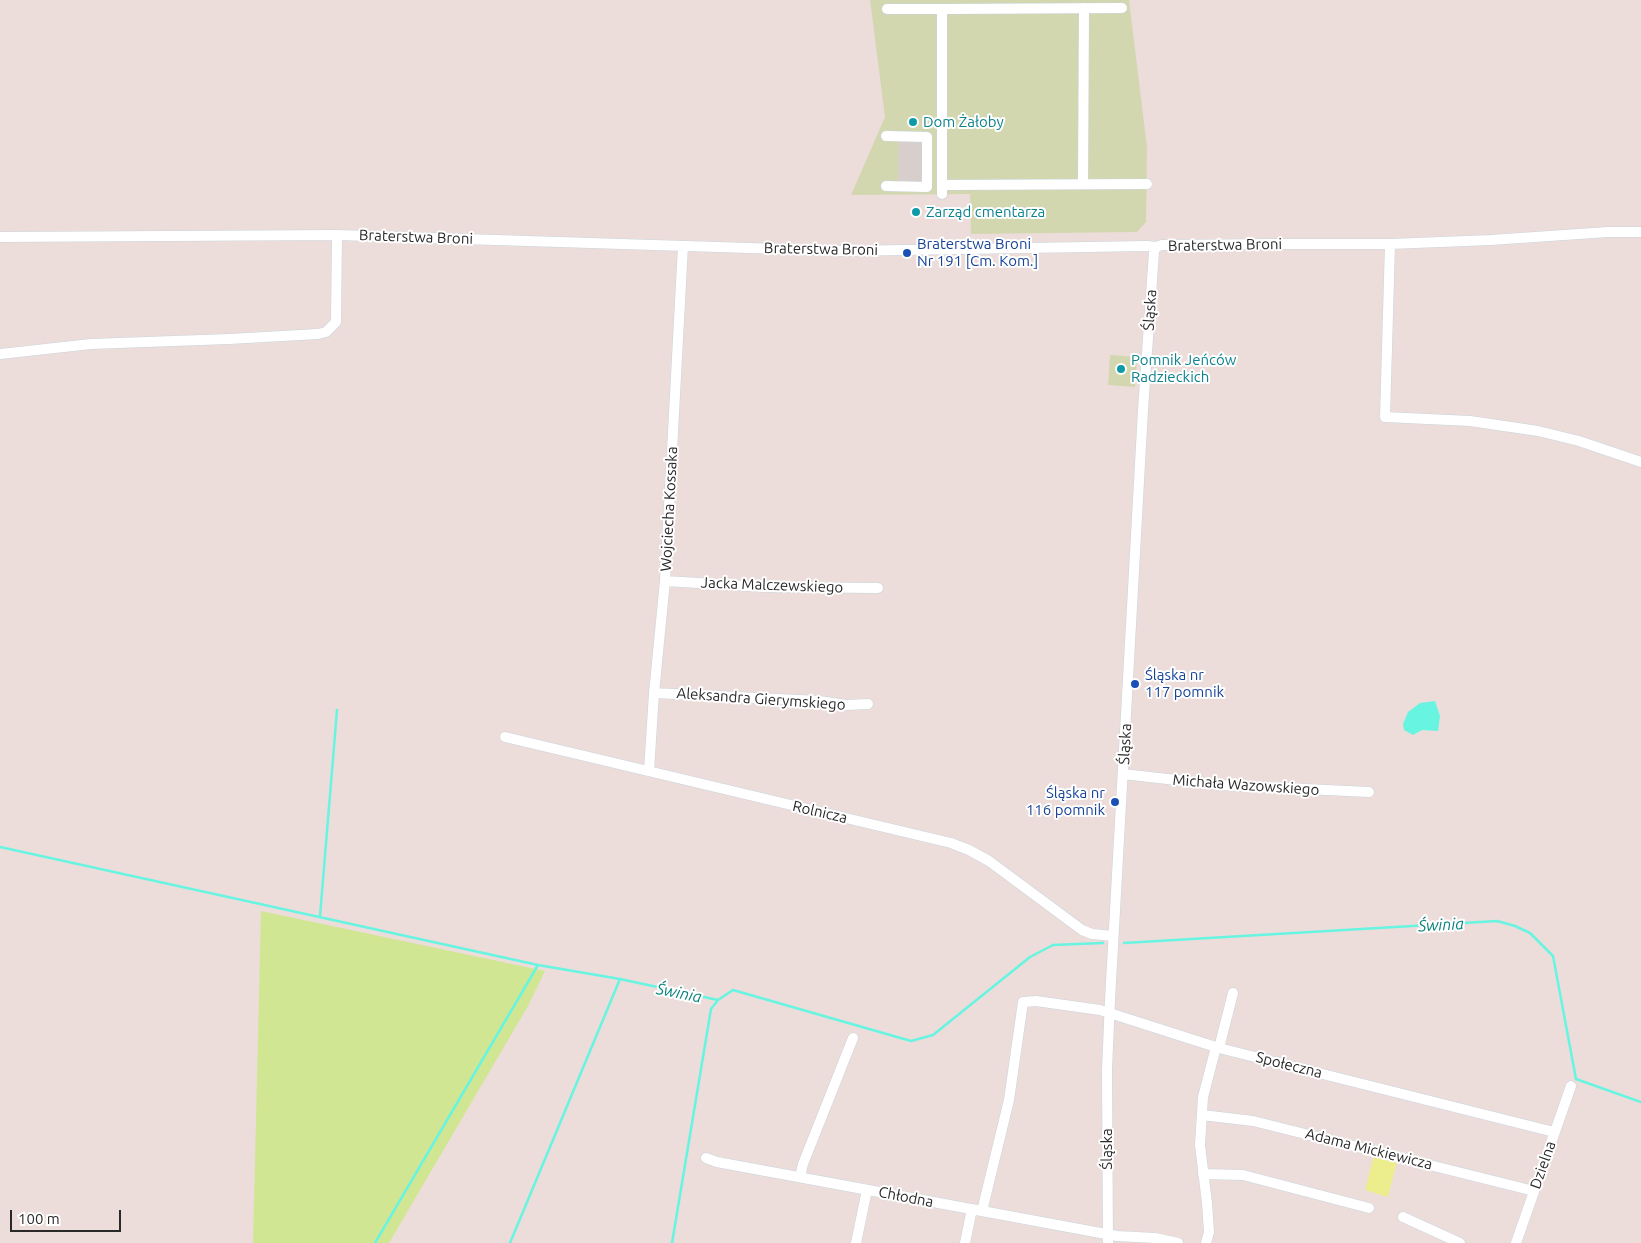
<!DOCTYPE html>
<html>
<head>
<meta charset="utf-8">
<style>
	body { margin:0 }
	#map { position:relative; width:1641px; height:1243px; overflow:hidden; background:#ecddda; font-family:Ubuntu,sans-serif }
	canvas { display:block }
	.scale { position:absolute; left:10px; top:1210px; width:111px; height:22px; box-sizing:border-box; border:2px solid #292929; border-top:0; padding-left:6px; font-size:15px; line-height:18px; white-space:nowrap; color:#292929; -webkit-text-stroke:4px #fff; paint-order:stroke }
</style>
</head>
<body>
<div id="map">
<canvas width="1641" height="1243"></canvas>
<div class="scale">100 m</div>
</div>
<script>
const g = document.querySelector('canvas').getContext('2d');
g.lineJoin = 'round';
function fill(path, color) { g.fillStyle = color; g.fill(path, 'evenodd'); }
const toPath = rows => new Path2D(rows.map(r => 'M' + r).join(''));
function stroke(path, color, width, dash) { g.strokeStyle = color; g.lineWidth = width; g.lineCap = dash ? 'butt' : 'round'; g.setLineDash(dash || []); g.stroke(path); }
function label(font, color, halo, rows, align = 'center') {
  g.font = font + ' Ubuntu,sans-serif'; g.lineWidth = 4; g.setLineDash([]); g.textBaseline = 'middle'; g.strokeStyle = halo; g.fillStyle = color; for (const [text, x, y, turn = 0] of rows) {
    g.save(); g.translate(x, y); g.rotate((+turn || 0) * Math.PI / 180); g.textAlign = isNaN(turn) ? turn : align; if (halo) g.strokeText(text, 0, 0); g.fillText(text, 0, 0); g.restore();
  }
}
const green = toPath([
	[261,911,545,971,528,1006,389,1243,253,1243]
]);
const cemetery = toPath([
	[870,0,1129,0,1147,147,1146,222,1137,232,971,234,970,194,851,195,885,117],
	[1110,355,1137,357,1135,387,1108,385]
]);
const pitch = toPath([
	[1374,1155,1397,1161,1388,1197,1365,1190]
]);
const plaza = toPath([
	[899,136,927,137,927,187,898,186]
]);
const water = toPath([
	[1435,701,1440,716,1438,731,1422,730,1413,735,1404,730,1403,724,1408,712,1420,703]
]);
const stream = toPath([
	[0,847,538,965],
	[320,916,337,710],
	[1124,943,1497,921,1515,926,1530,933,1553,956,1576,1079,1641,1102],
	[375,1243,538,965,620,979,718,1000,733,990,911,1041,933,1035,1030,957,1053,945,1103,943],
	[510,1243,620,979],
	[672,1243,711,1009,718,1000]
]);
const minor = toPath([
	[887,9,942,9,942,194],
	[942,9,1122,8],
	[1083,184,1084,8],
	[942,185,1147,184],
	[886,186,927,187,927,137,886,136],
	[0,237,337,235,844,251,1147,246,1156,247,1162,245,1272,244,1390,244,1491,240,1608,232,1641,232],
	[1390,244,1385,417,1470,421,1538,431,1579,441,1641,462],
	[0,354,91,344,229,339,318,334,326,332,336,322,337,235],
	[665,581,766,587,878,588],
	[654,693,819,701,846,705,868,704],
	[505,737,951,843,969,850,989,861,1082,930,1092,934,1113,936],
	[649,771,654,693,665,581,683,246],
	[1123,774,1220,785,1369,792],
	[1219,1048,1233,993],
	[1202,1115,1253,1121,1534,1191],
	[706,1158,717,1162,1117,1236,1155,1238,1178,1243],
	[1203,1174,1243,1175,1369,1208],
	[800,1177,803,1164,853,1038],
	[982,1211,1009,1100,1023,1002,1036,1001,1100,1010,1219,1048,1554,1132],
	[1403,1217,1460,1243],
	[856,1243,867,1190],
	[965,1243,972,1209],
	[1108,1243,1107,1070,1110,1000,1143,410,1154,252,1156,247],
	[1206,1243,1209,1232,1207,1203,1200,1145,1203,1097,1216,1047],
	[1516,1243,1571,1086]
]);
const markers = [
	[913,122,5,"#0f9aa8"],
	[916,212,5,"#0f9aa8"],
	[907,253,5,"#1a4fb4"],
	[1121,369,5,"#0f9aa8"],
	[1135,684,5,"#1a4fb4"],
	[1115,802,5,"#1a4fb4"]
];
const cultureNames = [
	["Dom Żałoby",923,122],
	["Zarząd cmentarza",926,212],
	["Pomnik Jeńców",1131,360],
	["Radzieckich",1131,377]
];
const streetNames = [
	["Braterstwa Broni",416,237,2],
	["Braterstwa Broni",1225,245,-1],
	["Braterstwa Broni",821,249,1],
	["Śląska",1150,310,-86],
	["Wojciecha Kossaka",669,509,-87],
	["Jacka Malczewskiego",772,585,2],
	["Aleksandra Gierymskiego",761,699,4],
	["Śląska",1125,744,-87],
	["Michała Wazowskiego",1246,785,4],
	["Rolnicza",820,812,13],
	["Społeczna",1289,1065,14],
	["Śląska",1107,1149,-90],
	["Adama Mickiewicza",1369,1149,14],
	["Dzielna",1543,1165,-71],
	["Chłodna",906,1197,11]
];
const transitNames = [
	["Braterstwa Broni",917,244],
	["Nr 191 [Cm. Kom.]",917,261],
	["Śląska nr",1145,675],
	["117 pomnik",1145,692],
	["Śląska nr",1105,793,"right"],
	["116 pomnik",1105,810,"right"]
];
const waterNames = [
	["Świnia",1441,925,-3],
	["Świnia",679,993,11]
];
fill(green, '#d1e693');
fill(cemetery, '#d3d7b0');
fill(pitch, '#ecee8e');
fill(plaza, '#d8cfcd');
fill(water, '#67f4e0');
stroke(stream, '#67f4e0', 2.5);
stroke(minor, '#c8d4dc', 11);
stroke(minor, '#fff', 10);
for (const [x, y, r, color] of markers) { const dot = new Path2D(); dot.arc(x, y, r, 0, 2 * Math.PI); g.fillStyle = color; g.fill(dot); stroke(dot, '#fff', 2); }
label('15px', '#0d838f', '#fff', cultureNames, 'left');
label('15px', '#292929', '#fff', streetNames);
label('15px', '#164399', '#fff', transitNames, 'left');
label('italic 16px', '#09837b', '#fff', waterNames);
</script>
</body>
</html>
